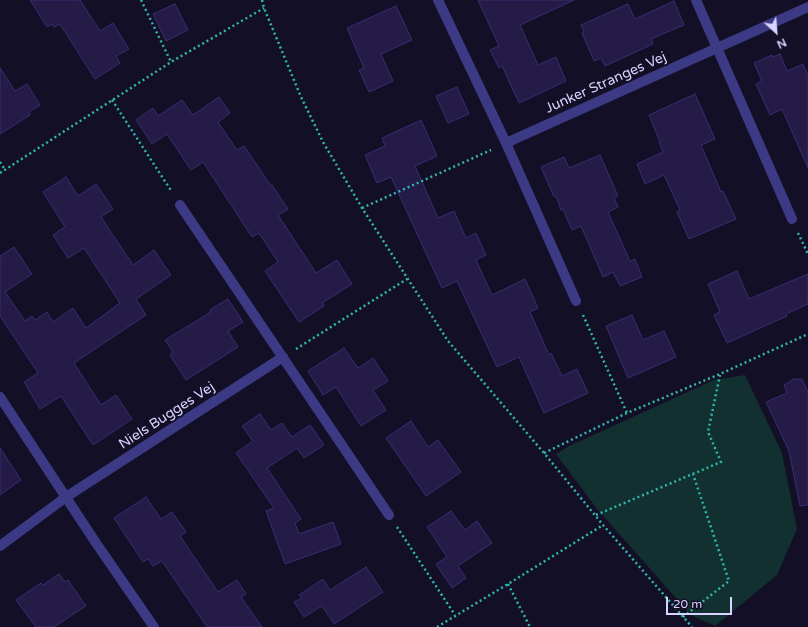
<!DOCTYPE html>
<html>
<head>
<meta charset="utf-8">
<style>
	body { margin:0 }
	#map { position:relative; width:808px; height:627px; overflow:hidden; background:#130f26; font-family:"Varela Round",sans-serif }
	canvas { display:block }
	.north { position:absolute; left:756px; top:12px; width:40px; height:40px; -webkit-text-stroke:3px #130f26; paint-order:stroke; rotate:154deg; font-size:11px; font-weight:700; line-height:16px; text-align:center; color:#d9d4ff }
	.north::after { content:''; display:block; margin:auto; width:14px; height:18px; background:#d9d4ff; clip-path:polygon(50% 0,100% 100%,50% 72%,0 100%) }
	.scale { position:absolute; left:666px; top:597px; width:66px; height:18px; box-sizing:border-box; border:2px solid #d9d4ff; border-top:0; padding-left:5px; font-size:12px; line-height:14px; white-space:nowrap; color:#d9d4ff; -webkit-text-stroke:3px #130f26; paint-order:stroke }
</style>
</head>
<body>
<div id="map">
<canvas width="808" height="627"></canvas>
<div class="north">N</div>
<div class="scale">20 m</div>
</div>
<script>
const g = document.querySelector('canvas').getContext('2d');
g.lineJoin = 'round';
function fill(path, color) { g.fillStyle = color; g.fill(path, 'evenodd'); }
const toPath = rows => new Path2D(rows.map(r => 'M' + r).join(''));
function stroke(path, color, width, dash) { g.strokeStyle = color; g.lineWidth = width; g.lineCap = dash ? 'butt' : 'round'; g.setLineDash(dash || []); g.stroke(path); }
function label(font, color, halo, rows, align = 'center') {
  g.font = font + ' "Varela Round",sans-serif'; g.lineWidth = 4; g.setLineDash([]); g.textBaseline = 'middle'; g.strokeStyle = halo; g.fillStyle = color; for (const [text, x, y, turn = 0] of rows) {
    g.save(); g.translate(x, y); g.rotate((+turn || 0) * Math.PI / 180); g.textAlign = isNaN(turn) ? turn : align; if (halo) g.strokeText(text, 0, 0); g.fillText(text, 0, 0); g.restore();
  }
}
const green = toPath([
	[745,375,782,453,797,529,777,575,715,626,691,615,597,509,556,454,569,446,714,380]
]);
const building = toPath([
	[30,0,80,0,100,31,113,23,129,49,116,56,120,63,95,79,60,24,54,27,52,24,47,27,30,0],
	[478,0,574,0,520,25,538,65,556,57,566,81,519,103,502,66,499,68,490,50,499,46,478,0],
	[674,1,684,25,651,39,653,44,605,66,601,58,594,61,582,33,584,32,581,25,628,4,635,19,674,1],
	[175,4,188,30,166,41,153,14,175,4],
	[396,6,412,40,381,54,393,81,369,92,359,70,364,68,347,28,396,6],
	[780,54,787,71,803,64,808,76,808,168,782,109,770,115,756,84,762,81,754,63,772,55,773,57,780,54],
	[0,68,15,91,27,84,40,105,29,112,30,115,0,134,0,68],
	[457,87,469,114,448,123,436,96,457,87],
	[695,94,715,139,701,145,721,192,723,191,736,219,689,239,677,212,680,210,664,175,645,184,637,164,663,152,659,142,660,142,649,115,695,94],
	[219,97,230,113,218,122,237,150,244,146,271,186,272,185,288,209,278,215,316,273,337,260,352,284,322,303,324,306,299,322,265,271,278,262,259,233,252,237,203,162,191,170,167,134,152,144,136,120,153,108,158,116,182,100,193,115,219,97],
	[421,120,437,156,415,166,438,218,454,211,466,238,476,233,486,255,476,260,492,295,525,279,538,308,530,312,549,355,551,353,562,376,577,369,588,393,544,413,519,357,497,367,457,281,442,288,391,177,377,183,365,155,385,146,382,138,421,120],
	[600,155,618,196,614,198,618,207,608,212,630,261,635,259,642,277,620,286,613,272,603,277,581,226,572,230,563,209,561,210,556,196,554,197,541,167,564,157,569,168,600,155],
	[66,177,78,196,96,184,113,209,101,217,133,265,154,250,171,275,136,299,146,315,74,363,101,405,116,395,132,419,93,445,61,396,40,409,24,382,38,373,0,316,0,256,14,247,32,274,5,292,25,321,32,316,35,320,47,312,53,322,73,308,86,328,120,303,84,248,68,258,53,235,65,227,43,192,66,177],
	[737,271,749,299,808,274,808,304,786,314,787,316,727,343,714,315,720,312,708,284,737,271],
	[228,299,243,322,228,331,238,347,186,380,170,355,173,352,165,340,211,312,210,310,228,299],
	[632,315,643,340,664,331,676,357,628,378,606,326,632,315],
	[344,348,358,368,373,358,388,381,373,390,386,410,361,426,336,387,323,395,308,371,344,348],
	[794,379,802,379,808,392,808,505,800,506,789,451,766,402,787,393,784,385,794,379],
	[260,414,271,430,282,423,292,437,310,425,324,445,304,458,297,448,267,468,301,519,295,523,299,534,333,522,341,544,285,564,266,511,274,508,236,453,253,441,242,426,260,414],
	[411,421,428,447,438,440,461,472,426,496,386,438,411,421],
	[0,448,21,480,0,495,0,448],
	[146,497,161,519,172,512,186,532,180,536,218,592,237,580,246,594,241,597,262,627,207,627,162,561,153,566,148,559,143,562,114,518,146,497],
	[451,511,465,530,477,521,492,543,458,566,466,578,452,588,436,564,447,557,427,527,451,511],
	[366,567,383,592,334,624,322,606,304,617,294,602,302,598,299,595,323,579,330,590,366,567],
	[59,574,65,582,68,580,86,606,54,627,36,627,16,600,41,583,43,585,59,574]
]);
const path = toPath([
	[141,0,171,62],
	[262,0,264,8,301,97,323,142,362,208,448,341,544,453,603,525,692,627],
	[112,100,172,192],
	[0,162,5,170],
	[0,173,171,62,264,8],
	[362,208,491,150],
	[798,233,808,254],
	[583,315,627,413],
	[296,349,407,279],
	[544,453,627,413,720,374,808,334],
	[596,515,721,462,708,432,720,375],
	[397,527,455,615],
	[508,584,530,627],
	[683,617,729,581,693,474],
	[437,627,508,584,603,525]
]);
const minor = toPath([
	[438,0,506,143,576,301],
	[696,0,792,219],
	[506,143,808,7],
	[180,205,389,515],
	[0,397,96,543,154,627],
	[0,546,66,497,283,357]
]);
const streetNames = [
	["Junker Stranges Vej",606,83,-24],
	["Niels Bugges Vej",167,416,-33]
];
fill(green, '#12302f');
fill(building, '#241b47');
stroke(building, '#3b2d73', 1);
stroke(path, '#2fb8b0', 2.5, [2, 3]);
stroke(minor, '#3d3a85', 10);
label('14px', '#d9d4ff', '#130f26', streetNames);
</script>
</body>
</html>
